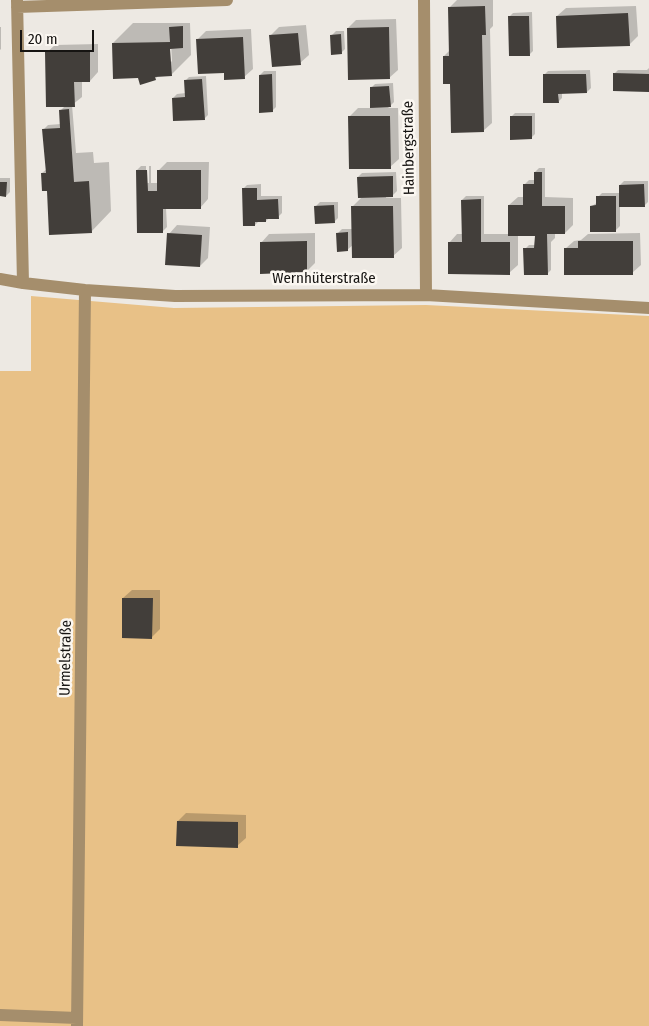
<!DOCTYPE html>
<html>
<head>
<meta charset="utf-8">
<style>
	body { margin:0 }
	#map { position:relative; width:649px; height:1026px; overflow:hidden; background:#ede9e3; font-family:"Fira Sans Condensed",sans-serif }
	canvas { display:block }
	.scale { position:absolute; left:20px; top:30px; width:74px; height:22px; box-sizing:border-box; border:2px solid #161412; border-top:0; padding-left:6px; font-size:15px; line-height:18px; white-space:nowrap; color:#161412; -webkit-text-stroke:4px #fbf7f1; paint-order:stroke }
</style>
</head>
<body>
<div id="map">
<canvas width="649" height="1026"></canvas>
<div class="scale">20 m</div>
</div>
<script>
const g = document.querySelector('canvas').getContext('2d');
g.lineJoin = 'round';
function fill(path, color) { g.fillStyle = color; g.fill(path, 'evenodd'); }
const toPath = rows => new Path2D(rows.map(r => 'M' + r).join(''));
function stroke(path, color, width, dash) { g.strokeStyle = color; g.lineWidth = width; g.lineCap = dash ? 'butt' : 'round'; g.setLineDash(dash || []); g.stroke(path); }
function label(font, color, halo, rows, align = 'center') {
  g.font = font + ' "Fira Sans Condensed",sans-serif'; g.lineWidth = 5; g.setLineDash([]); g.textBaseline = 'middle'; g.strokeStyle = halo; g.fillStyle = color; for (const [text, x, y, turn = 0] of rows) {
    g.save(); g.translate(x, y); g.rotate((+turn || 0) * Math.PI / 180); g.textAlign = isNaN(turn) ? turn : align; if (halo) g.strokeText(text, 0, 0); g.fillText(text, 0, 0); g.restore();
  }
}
const green = toPath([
	[31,296,174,308,426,305,649,316,649,1026,0,1026,0,371,31,371]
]);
const shadow = toPath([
	[457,0,493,0,493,26,490,29,492,123,483,131,451,82,444,56,450,50,449,8],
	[636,6,638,36,630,44,557,16,566,8],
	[532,12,533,51,529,55,509,17,513,13],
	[396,19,398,70,389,78,348,28,356,20],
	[133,23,190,23,191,55,171,75,159,75,155,79,139,76,113,43],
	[169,43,171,43,172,61,170,63],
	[306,25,309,55,300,63,271,35,279,27],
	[0,27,1,27,1,49,0,50],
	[251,29,253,69,244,77,226,72,198,39,206,31],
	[336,31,344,31,345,49,341,53,332,35],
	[98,44,98,72,90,81,82,81,82,97,72,105,76,153,93,152,94,163,109,162,111,211,91,232,48,190,42,173,47,169,44,129,48,125,61,124,60,111,65,106,46,53,55,45],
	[649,68,649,90,614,74,618,70,647,70],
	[590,70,591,88,587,92,562,93,562,98,558,102,544,75,548,71],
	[264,71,276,71,276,107,272,111,260,75],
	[206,76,208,115,204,119,173,98,177,94,186,93,185,81,189,77],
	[393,83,394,102,388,108,398,108,399,159,390,167,349,117,358,108,372,108,371,88,375,84],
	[515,113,535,113,535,134,531,138,511,117],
	[167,162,209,162,208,199,200,208,166,208,167,227,163,231,137,170,141,166,146,166,146,183,149,183,149,166,151,166,151,183,158,183,158,171],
	[539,168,545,168,545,197,573,198,573,225,565,233,555,233,555,238,551,242,551,270,547,274,525,249,529,245,536,245,536,234,518,235,518,265,509,273,449,243,457,234,463,234,462,200,466,196,484,196,484,234,509,234,509,205,518,197,525,197,525,184,529,180,535,180,535,172],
	[396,172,397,191,393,195,386,196,386,198,401,198,402,248,393,256,353,245,347,250,338,233,342,229,353,229,352,207,363,196,358,177,362,173],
	[0,178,10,178,10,192,6,196,0,195],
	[624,181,648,181,648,202,644,206,620,206,620,226,616,230,592,206,598,202,598,197,602,193,620,193,620,185],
	[261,184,261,196,282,196,282,213,278,217,269,218,266,221,259,221,255,225,243,189,247,185],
	[320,202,338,202,338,218,334,222,316,206],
	[177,225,210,227,208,258,200,266,169,234],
	[315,233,315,263,307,271,261,243,269,234],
	[640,233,641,265,632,273,565,249,574,241,581,240,588,234],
	[132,590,160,590,160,629,152,637,123,598],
	[186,813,246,815,246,838,237,846,178,821]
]);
const building = toPath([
	[485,6,486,35,482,35,484,132,451,133,450,84,443,84,443,56,449,56,448,7],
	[628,13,630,46,557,48,556,16],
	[508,16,529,16,530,56,509,56],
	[183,26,183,48,170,49,172,76,155,77,156,80,140,85,138,78,113,79,112,43,170,42,169,27],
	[389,27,390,79,348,80,347,28],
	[298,33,301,65,272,67,269,35],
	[341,34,342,54,331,55,330,35],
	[243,37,245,79,224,80,224,73,198,74,196,39],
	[45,52,90,52,90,82,74,82,75,107,46,107],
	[613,73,649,74,649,92,613,91],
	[272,74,273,112,259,113,259,75],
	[543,74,586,74,587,93,558,94,559,103,543,103],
	[202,79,205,120,173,121,172,98,185,97,184,80],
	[389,86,391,107,370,108,370,87],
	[69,109,74,182,89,181,92,233,49,235,47,191,42,191,41,173,46,173,42,129,60,128,59,110],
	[348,116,390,116,391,169,349,169],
	[510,116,532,116,532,139,510,140],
	[136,170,147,170,148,191,157,191,157,170,201,170,201,209,163,209,163,233,137,233],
	[534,172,542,172,542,206,565,206,565,234,547,234,548,275,524,275,523,248,534,248,535,236,508,236,508,205,523,205,523,184,534,184],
	[393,176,393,197,358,198,357,177],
	[0,182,7,182,6,197,0,196],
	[644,184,645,207,619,207,619,185],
	[242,188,257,188,257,200,278,199,279,219,266,219,266,222,255,222,255,226,243,226],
	[596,196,616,196,616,232,590,232,590,206,596,205],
	[481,199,481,242,510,242,510,275,448,274,448,242,462,242,461,200],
	[334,205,335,223,315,224,314,206],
	[351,206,393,206,394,258,352,258],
	[348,232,348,251,337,252,336,233],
	[167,233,202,235,200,267,165,265],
	[307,241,307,272,260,274,260,242],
	[578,241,633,241,633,275,564,275,564,248,578,248],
	[122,598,153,598,152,639,122,638],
	[177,821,238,822,238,848,176,846]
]);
const minor = toPath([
	[17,0,23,283],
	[424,0,426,295],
	[17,7,227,0],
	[0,279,23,283,85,290,175,296,426,295,649,308],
	[0,1015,77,1018],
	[77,1026,85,290]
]);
const streetNames = [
	["Hainbergstraße",409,148,-91],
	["Wernhüterstraße",324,279],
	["Urmelstraße",66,658,-89]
];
fill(green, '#e8c187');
fill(shadow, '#0003');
fill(building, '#423e3a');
stroke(minor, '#a58e6c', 12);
label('15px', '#161412', '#fbf7f1', streetNames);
</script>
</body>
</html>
